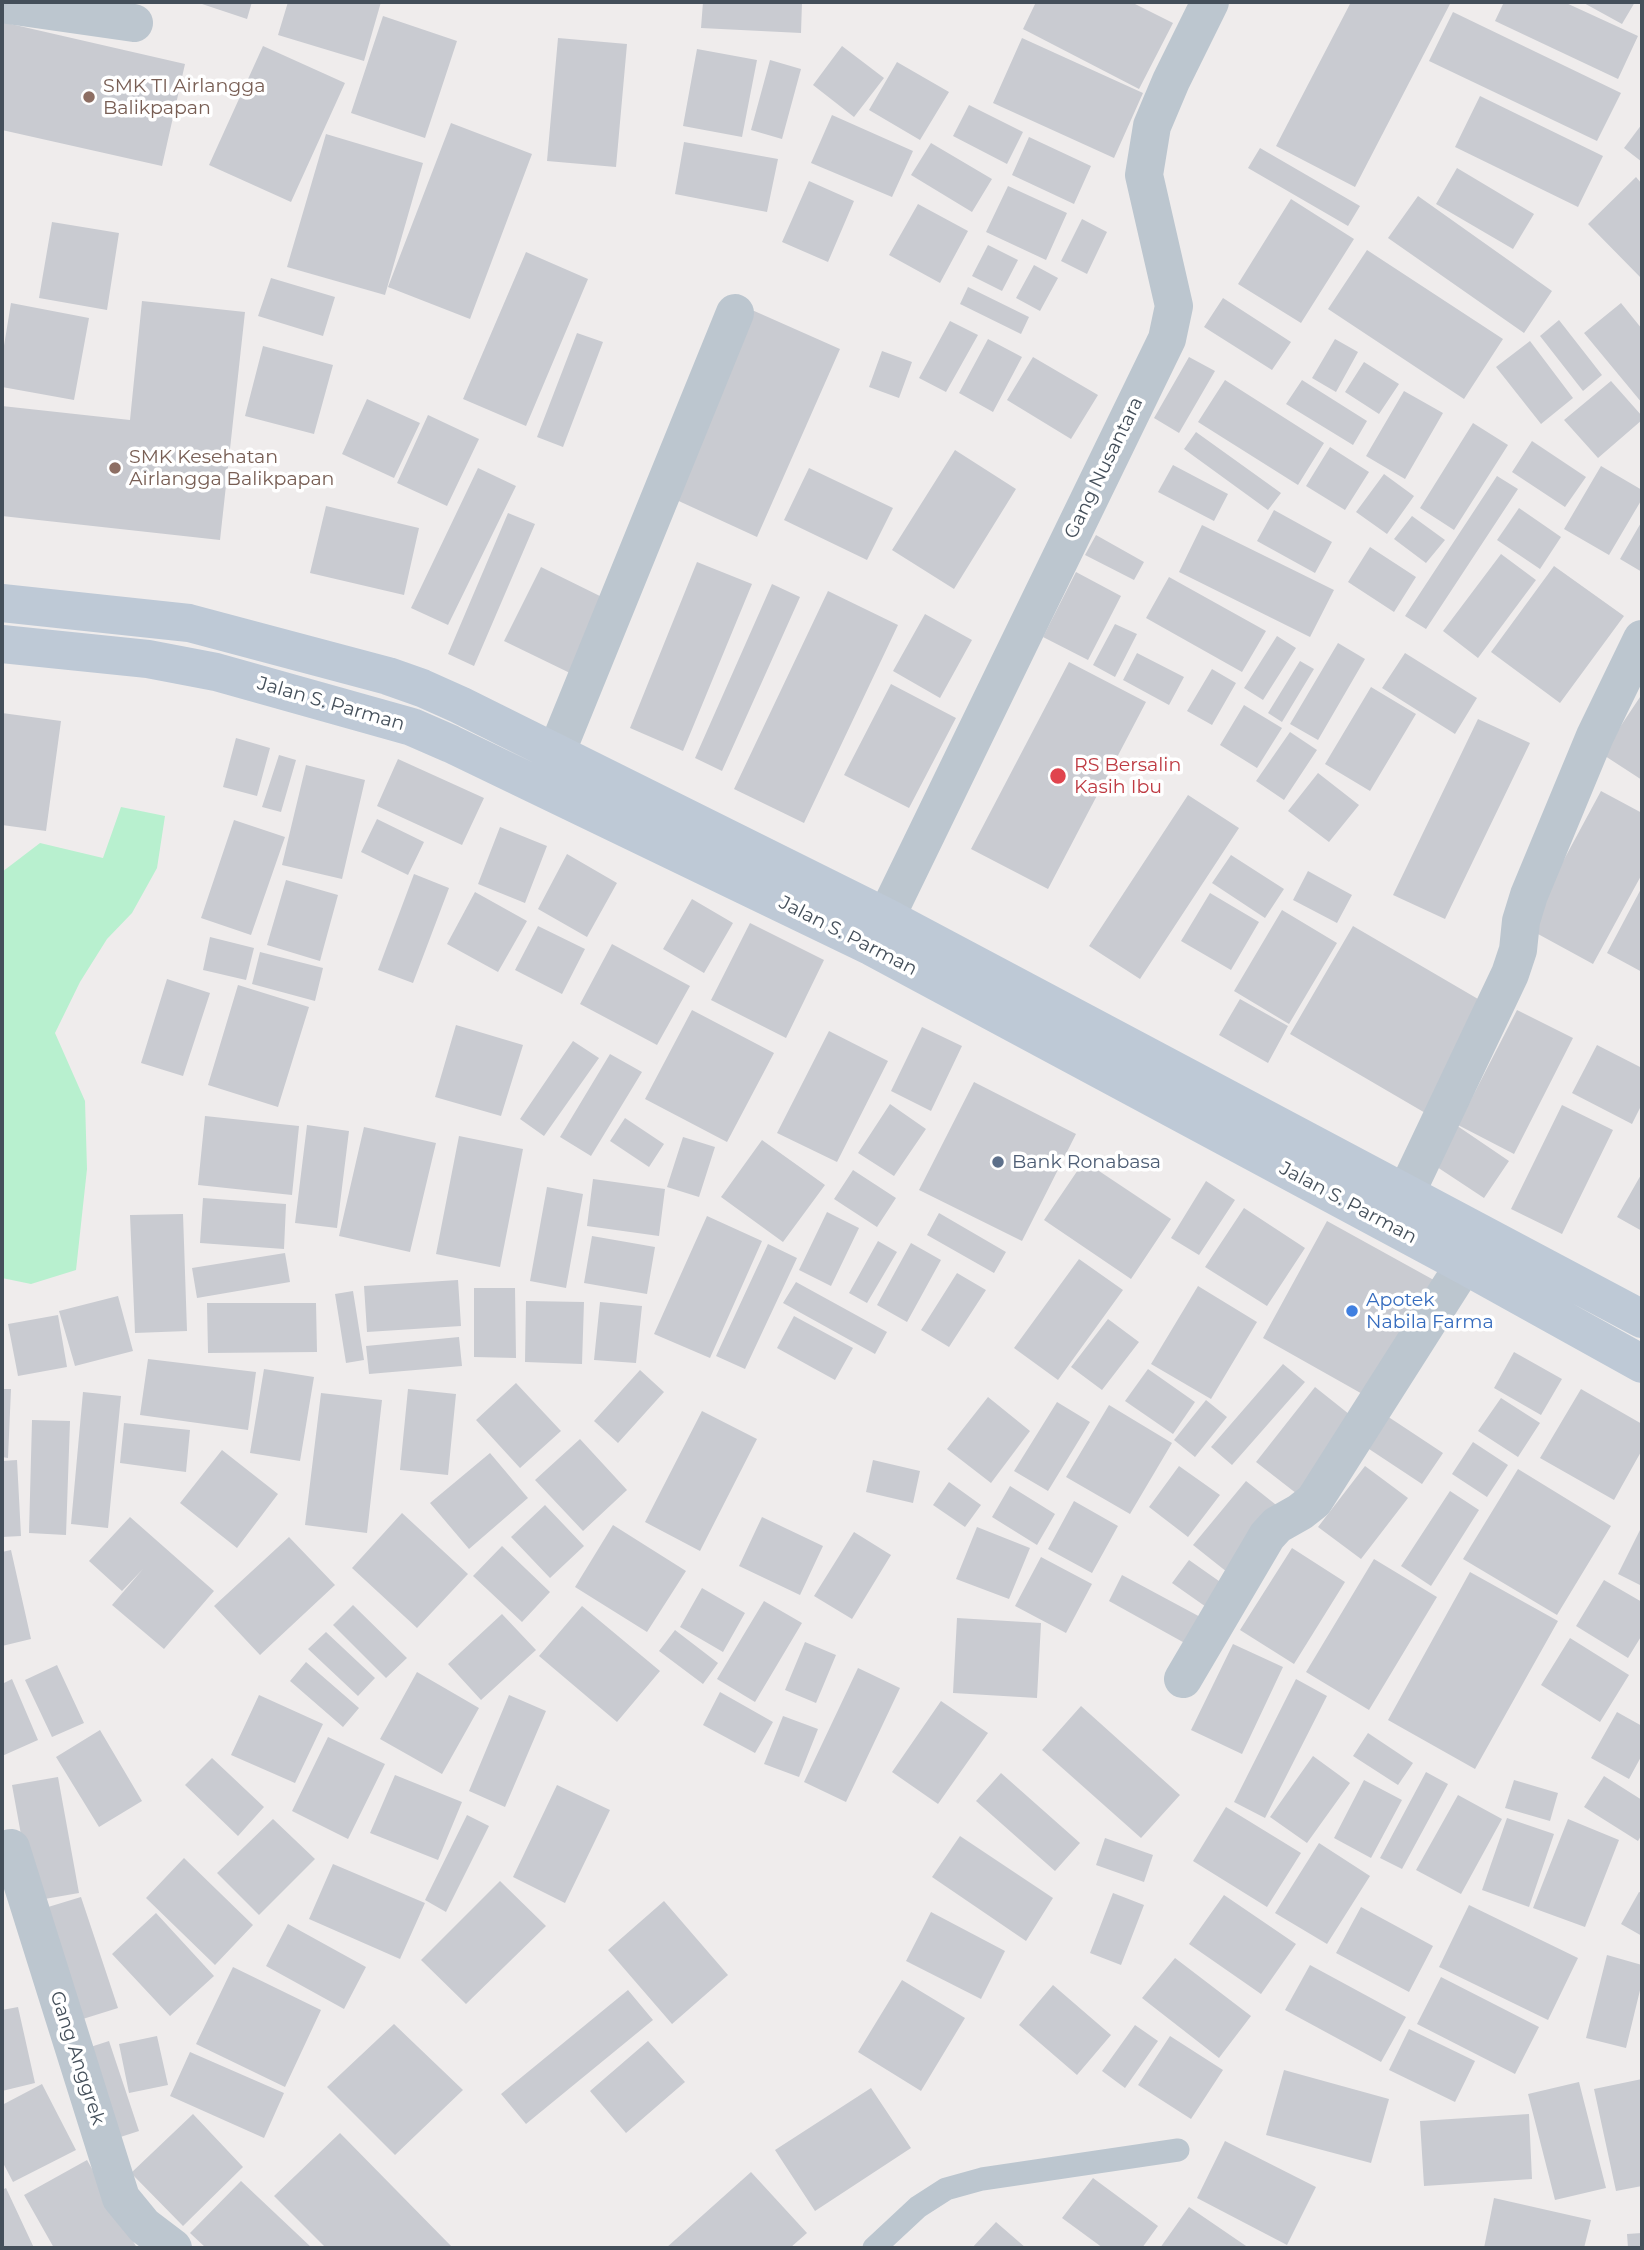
<!DOCTYPE html>
<html>
<head>
<meta charset="utf-8">
<style>
	body { margin:0 }
	#map { position:relative; width:1644px; height:2250px; overflow:hidden; background:#efecec; font-family:Montserrat,sans-serif }
	canvas { display:block }
	.frame { position:absolute; inset:0; border:4px solid #444f5a; pointer-events:none }
</style>
</head>
<body>
<div id="map">
<canvas width="1644" height="2250"></canvas>
<div class="frame"></div>
</div>
<script>
const g = document.querySelector('canvas').getContext('2d');
g.lineJoin = 'round';
function fill(path, color) { g.fillStyle = color; g.fill(path, 'evenodd'); }
const toPath = rows => new Path2D(rows.map(r => 'M' + r).join(''));
function stroke(path, color, width, dash) { g.strokeStyle = color; g.lineWidth = width; g.lineCap = dash ? 'butt' : 'round'; g.setLineDash(dash || []); g.stroke(path); }
function label(font, color, halo, rows, align = 'center') {
  g.font = font + ' Montserrat,sans-serif'; g.lineWidth = 7; g.setLineDash([]); g.textBaseline = 'middle'; g.strokeStyle = halo; g.fillStyle = color; for (const [text, x, y, turn = 0] of rows) {
    g.save(); g.translate(x, y); g.rotate((+turn || 0) * Math.PI / 180); g.textAlign = isNaN(turn) ? turn : align; if (halo) g.strokeText(text, 0, 0); g.fillText(text, 0, 0); g.restore();
  }
}
const green = toPath([
	[121,807,165,816,157,868,132,913,107,939,80,982,55,1033,85,1101,87,1169,76,1270,31,1284,2,1278,2,872,40,843,103,858]
]);
const building = toPath([
	[196,2,252,2,247,19],
	[288,2,381,2,364,61,278,35],
	[703,2,802,2,801,33,701,28],
	[1036,2,1131,2,1173,23,1139,89,1023,29],
	[1351,2,1451,2,1355,187,1276,146],
	[1504,2,1564,2,1638,36,1618,79,1495,21],
	[1582,2,1635,2,1622,24],
	[1453,12,1621,93,1597,141,1429,61],
	[383,16,457,41,425,138,351,113],
	[2,22,185,64,162,166,2,130],
	[558,38,627,44,616,167,547,161],
	[1022,38,1143,93,1114,158,993,103],
	[263,46,345,83,291,202,209,165],
	[842,46,884,78,854,117,813,85],
	[697,49,757,60,742,137,683,126],
	[770,60,801,69,782,139,751,130],
	[897,62,949,92,920,140,869,110],
	[1480,96,1603,156,1578,207,1455,147],
	[969,105,1023,132,1007,164,953,136],
	[832,115,913,151,892,197,811,163],
	[451,123,532,154,470,319,388,287],
	[1642,124,1642,162,1624,148],
	[326,134,423,163,385,295,287,267],
	[1029,137,1091,166,1074,204,1012,175],
	[684,142,778,159,767,212,675,194],
	[931,143,992,179,972,212,911,175],
	[1260,148,1360,206,1348,226,1248,168],
	[1457,168,1534,214,1513,249,1436,204],
	[1636,177,1642,184,1642,279,1588,224],
	[809,181,854,201,828,262,782,242],
	[1008,186,1067,213,1046,260,986,232],
	[1418,196,1552,291,1524,333,1388,238],
	[1291,199,1354,239,1301,323,1238,284],
	[918,204,968,231,940,283,889,255],
	[1082,219,1107,232,1087,274,1061,261],
	[52,222,119,233,107,310,39,298],
	[988,245,1018,260,1002,291,972,276],
	[1367,250,1503,339,1464,399,1328,309],
	[526,252,588,279,526,426,463,399],
	[1034,265,1058,278,1040,311,1016,298],
	[271,278,335,297,323,336,258,316],
	[968,287,1029,317,1021,334,960,304],
	[1223,298,1291,342,1272,370,1204,327],
	[142,301,245,312,220,540,2,516,2,406,130,420],
	[11,303,89,318,74,400,2,387,2,358],
	[1621,303,1642,329,1642,403,1584,333],
	[752,310,840,349,757,537,670,497],
	[1559,320,1602,375,1583,391,1540,336],
	[950,321,978,335,946,392,919,378],
	[577,333,603,342,563,447,537,437],
	[988,339,1022,357,993,412,959,393],
	[1335,339,1358,352,1336,392,1312,378],
	[1530,341,1573,398,1541,424,1496,367],
	[263,346,333,365,314,434,245,416],
	[882,351,912,362,899,398,869,387],
	[1033,357,1098,395,1071,439,1007,400],
	[1189,357,1215,371,1179,433,1154,418],
	[1364,362,1399,384,1379,414,1345,392],
	[1225,380,1324,443,1298,485,1198,422],
	[1302,380,1367,421,1353,445,1286,404],
	[1611,381,1642,416,1642,420,1598,458,1564,420],
	[1404,391,1443,413,1405,479,1366,456],
	[367,399,420,423,394,478,342,454],
	[428,415,479,439,447,506,397,483],
	[1473,423,1508,445,1454,530,1420,508],
	[1196,432,1281,493,1268,510,1184,449],
	[1532,441,1586,477,1565,507,1512,472],
	[1330,447,1369,472,1345,510,1306,486],
	[955,450,1016,489,954,589,892,550],
	[1173,465,1228,494,1214,521,1158,492],
	[1601,466,1642,490,1642,499,1609,555,1564,529],
	[478,468,516,486,448,625,411,608],
	[809,468,893,508,867,560,784,520],
	[1384,474,1414,496,1387,534,1356,512],
	[1497,476,1518,489,1426,629,1405,616],
	[326,506,419,528,404,595,310,573],
	[1519,508,1561,537,1540,569,1497,540],
	[1274,510,1332,542,1315,573,1257,541],
	[508,513,535,524,474,666,448,654],
	[1412,516,1445,540,1426,563,1394,539],
	[1642,521,1642,572,1620,559],
	[1202,525,1334,590,1310,637,1179,572],
	[1096,535,1144,562,1134,580,1085,555],
	[1370,547,1416,577,1394,612,1348,582],
	[1501,554,1536,580,1478,658,1443,631],
	[697,562,752,584,683,751,630,728],
	[1554,566,1624,616,1560,703,1491,652],
	[541,567,608,600,572,674,504,641],
	[1076,572,1121,596,1088,660,1043,637],
	[1169,577,1266,631,1242,672,1146,618],
	[772,584,800,597,722,771,695,758],
	[828,591,898,625,804,823,734,789],
	[925,614,972,640,940,698,893,671],
	[1115,624,1137,634,1115,677,1093,665],
	[1277,636,1296,648,1263,700,1244,688],
	[1338,643,1365,659,1318,740,1290,724],
	[1137,653,1184,677,1169,705,1123,680],
	[1405,653,1477,698,1455,734,1382,688],
	[1300,661,1314,669,1282,722,1268,713],
	[1069,662,1146,702,1048,889,971,849],
	[1212,669,1236,683,1212,725,1187,711],
	[891,684,956,718,909,808,844,775],
	[1371,687,1416,714,1370,791,1325,764],
	[1642,694,1642,780,1602,754],
	[1244,705,1282,728,1257,768,1220,745],
	[2,713,61,721,46,831,2,825],
	[1478,719,1530,743,1445,919,1393,895],
	[1290,732,1317,750,1284,800,1256,781],
	[236,738,270,748,257,796,223,787],
	[279,755,296,760,281,812,262,807],
	[398,759,484,798,462,845,377,806],
	[306,765,365,780,342,879,282,865],
	[1318,773,1359,805,1329,842,1288,811],
	[1601,791,1642,813,1642,874,1593,964,1527,928],
	[1188,795,1239,828,1140,979,1089,946],
	[377,819,424,842,408,875,361,852],
	[234,820,285,837,251,935,201,918],
	[500,827,547,846,525,903,478,884],
	[567,854,617,883,587,937,538,909],
	[1231,855,1284,889,1265,918,1212,883],
	[1308,871,1352,895,1337,923,1293,900],
	[414,874,449,888,413,983,378,970],
	[286,880,338,895,320,961,267,945],
	[1642,887,1642,972,1607,953],
	[475,892,527,921,498,972,447,944],
	[1210,893,1259,922,1231,970,1181,941],
	[692,899,733,923,704,973,663,949],
	[1282,910,1337,943,1289,1024,1234,991],
	[750,923,824,960,786,1038,711,1000],
	[538,926,585,949,562,994,515,970],
	[1353,926,1490,1006,1427,1114,1290,1034],
	[210,937,254,948,246,980,203,970],
	[612,944,690,986,657,1045,580,1004],
	[260,952,323,968,315,1001,252,984],
	[167,979,210,993,183,1076,141,1063],
	[238,985,309,1007,278,1107,208,1085],
	[1240,999,1288,1026,1268,1063,1219,1035],
	[692,1010,774,1053,727,1142,645,1099],
	[1517,1010,1573,1038,1514,1154,1458,1125],
	[456,1025,523,1045,501,1116,435,1097],
	[922,1027,962,1046,931,1111,891,1091],
	[829,1031,888,1061,837,1162,777,1133],
	[573,1041,599,1058,544,1136,520,1119],
	[1597,1045,1642,1068,1642,1104,1632,1124,1572,1093],
	[610,1054,642,1072,591,1156,560,1137],
	[974,1082,1076,1134,1022,1241,919,1190],
	[890,1104,926,1129,894,1176,858,1153],
	[1562,1105,1613,1130,1562,1234,1511,1209],
	[205,1116,299,1126,292,1195,198,1185],
	[625,1118,664,1144,649,1167,610,1141],
	[1453,1123,1509,1161,1484,1198,1428,1161],
	[307,1125,349,1131,337,1228,295,1223],
	[364,1127,436,1143,410,1252,339,1236],
	[459,1136,523,1149,500,1267,436,1254],
	[683,1137,715,1147,699,1197,667,1187],
	[762,1140,825,1185,783,1242,721,1197],
	[1084,1161,1171,1219,1131,1279,1044,1220],
	[853,1170,896,1198,877,1227,834,1199],
	[1642,1173,1642,1231,1617,1217],
	[593,1179,665,1189,659,1236,587,1226],
	[1206,1181,1235,1200,1199,1255,1171,1238],
	[547,1187,583,1194,566,1288,530,1281],
	[203,1198,286,1204,284,1249,200,1243],
	[1244,1208,1305,1248,1267,1306,1205,1267],
	[827,1212,859,1228,831,1286,799,1270],
	[939,1213,1006,1252,994,1273,927,1235],
	[183,1214,187,1331,135,1333,130,1215],
	[707,1216,762,1241,710,1358,654,1334],
	[1327,1221,1441,1284,1373,1400,1263,1338],
	[592,1236,655,1247,647,1294,584,1283],
	[878,1241,897,1252,867,1303,849,1293],
	[911,1243,941,1260,907,1322,877,1305],
	[768,1244,797,1258,745,1369,716,1356],
	[285,1253,290,1282,197,1298,192,1268],
	[1079,1259,1123,1290,1058,1380,1014,1348],
	[957,1273,986,1290,949,1347,921,1330],
	[458,1280,461,1326,367,1332,364,1286],
	[796,1282,887,1332,875,1354,783,1303],
	[1198,1286,1257,1322,1211,1399,1151,1364],
	[474,1288,515,1288,516,1358,474,1357],
	[353,1291,364,1360,346,1363,335,1294],
	[118,1296,133,1351,75,1366,59,1311],
	[526,1301,584,1302,582,1364,525,1362],
	[600,1302,642,1306,636,1363,594,1360],
	[207,1303,316,1303,317,1352,208,1353],
	[58,1315,67,1367,18,1376,8,1324],
	[794,1316,853,1348,835,1380,777,1348],
	[1108,1319,1139,1342,1102,1390,1071,1367],
	[459,1337,462,1366,369,1374,366,1346],
	[1514,1352,1562,1379,1541,1415,1494,1388],
	[148,1359,256,1372,248,1430,140,1415],
	[1283,1364,1305,1382,1232,1465,1211,1447],
	[264,1369,314,1377,300,1461,250,1453],
	[1148,1369,1195,1402,1173,1434,1125,1401],
	[640,1370,664,1392,618,1443,594,1421],
	[516,1383,561,1431,520,1468,476,1420],
	[1315,1387,1359,1422,1301,1497,1256,1462],
	[2,1389,11,1389,8,1458,2,1457],
	[408,1389,456,1394,448,1475,400,1470],
	[1581,1389,1642,1424,1642,1450,1614,1500,1540,1458],
	[83,1392,121,1396,108,1528,71,1524],
	[321,1393,382,1400,367,1533,305,1525],
	[988,1397,1030,1431,991,1483,947,1449],
	[1501,1398,1540,1423,1518,1457,1478,1431],
	[1206,1400,1227,1417,1195,1457,1174,1440],
	[1057,1402,1090,1422,1048,1491,1014,1471],
	[1109,1405,1172,1443,1130,1514,1066,1477],
	[702,1411,757,1439,700,1551,645,1522],
	[1387,1416,1443,1453,1422,1484,1366,1447],
	[32,1420,70,1421,66,1535,29,1533],
	[124,1423,190,1430,186,1472,120,1463],
	[580,1439,627,1490,583,1531,535,1480],
	[1473,1442,1508,1465,1487,1497,1452,1474],
	[222,1450,278,1494,237,1548,180,1503],
	[490,1453,528,1498,469,1549,430,1503],
	[17,1460,21,1536,2,1537,2,1461],
	[873,1460,920,1471,913,1503,866,1492],
	[1179,1466,1220,1495,1188,1537,1149,1507],
	[1365,1466,1408,1498,1361,1559,1318,1527],
	[1518,1469,1611,1526,1557,1615,1463,1559],
	[1246,1481,1280,1508,1227,1572,1193,1545],
	[949,1482,981,1505,965,1527,933,1505],
	[1010,1486,1055,1514,1037,1545,992,1517],
	[1450,1491,1479,1510,1431,1586,1401,1566],
	[1074,1501,1118,1526,1092,1573,1048,1549],
	[545,1505,584,1546,550,1578,511,1537],
	[402,1513,468,1574,417,1628,352,1568],
	[130,1517,214,1591,164,1649,112,1605,143,1569,122,1591,89,1561],
	[762,1517,823,1546,800,1595,739,1566],
	[613,1525,686,1571,647,1632,575,1587],
	[1642,1526,1642,1586,1618,1574],
	[977,1527,1030,1548,1009,1599,956,1579],
	[854,1532,891,1555,852,1619,814,1596],
	[289,1537,335,1585,260,1655,214,1606],
	[502,1546,550,1592,522,1622,473,1576],
	[1292,1548,1345,1582,1294,1664,1240,1630],
	[11,1550,31,1639,2,1646,2,1552],
	[1041,1557,1092,1584,1066,1633,1015,1606],
	[1374,1559,1437,1597,1369,1710,1306,1672],
	[1189,1560,1226,1586,1209,1609,1172,1583],
	[1470,1572,1558,1621,1475,1769,1388,1720],
	[1122,1575,1204,1619,1190,1646,1109,1601],
	[1604,1580,1642,1602,1642,1635,1628,1658,1576,1626],
	[702,1588,745,1613,723,1652,680,1627],
	[764,1601,802,1623,755,1702,717,1679],
	[353,1605,407,1658,386,1678,333,1625],
	[582,1606,660,1671,617,1722,539,1656],
	[502,1614,536,1650,481,1700,448,1664],
	[957,1618,1041,1623,1037,1698,953,1693],
	[675,1630,718,1663,703,1684,659,1651],
	[326,1632,375,1678,358,1696,308,1649],
	[1570,1638,1629,1675,1600,1722,1541,1685],
	[805,1642,836,1655,816,1703,785,1690],
	[1233,1644,1283,1667,1242,1754,1191,1730],
	[306,1662,359,1708,343,1727,290,1681],
	[57,1665,84,1723,52,1737,25,1680],
	[858,1668,900,1688,846,1802,804,1782],
	[417,1672,479,1708,442,1774,380,1739],
	[12,1679,38,1740,2,1756,2,1684],
	[1296,1679,1327,1696,1265,1818,1234,1802],
	[720,1692,773,1722,755,1753,703,1725],
	[259,1695,323,1724,295,1783,231,1755],
	[509,1695,546,1711,505,1807,469,1791],
	[941,1701,988,1733,938,1804,892,1772],
	[1081,1706,1180,1795,1141,1838,1042,1750],
	[1617,1712,1642,1726,1642,1755,1629,1779,1591,1758],
	[783,1716,818,1729,799,1777,764,1764],
	[100,1730,142,1801,99,1827,56,1757],
	[1368,1733,1413,1763,1398,1785,1353,1756],
	[328,1737,385,1764,348,1839,292,1811],
	[1313,1756,1350,1783,1307,1843,1270,1817],
	[212,1758,264,1807,238,1836,185,1785],
	[1426,1772,1448,1784,1402,1869,1380,1858],
	[1001,1773,1080,1843,1055,1871,976,1801],
	[395,1775,462,1802,438,1860,370,1833],
	[1604,1776,1642,1800,1642,1834,1638,1841,1584,1807],
	[58,1777,79,1893,33,1901,12,1785],
	[1364,1780,1402,1800,1371,1858,1334,1838],
	[1514,1780,1558,1793,1550,1821,1505,1808],
	[557,1785,610,1810,565,1903,513,1877],
	[1458,1795,1502,1819,1461,1894,1416,1870],
	[1226,1807,1301,1853,1267,1907,1193,1861],
	[467,1815,489,1826,446,1912,425,1900],
	[1507,1818,1554,1834,1529,1907,1482,1890],
	[273,1819,315,1859,259,1915,217,1873],
	[1568,1819,1619,1840,1585,1927,1533,1908],
	[960,1836,1053,1898,1026,1941,932,1877],
	[1105,1838,1153,1855,1144,1882,1096,1865],
	[1319,1843,1370,1876,1327,1944,1275,1913],
	[184,1858,253,1925,215,1965,146,1898],
	[333,1864,425,1903,400,1959,309,1919],
	[500,1881,546,1926,466,2004,421,1960],
	[1639,1892,1642,1893,1642,1936,1621,1924],
	[1113,1893,1144,1905,1121,1965,1090,1953],
	[1224,1895,1296,1944,1261,1994,1189,1944],
	[81,1897,118,2008,70,2023,35,1911],
	[664,1901,728,1975,672,2024,608,1950],
	[1469,1905,1578,1958,1548,2020,1439,1967],
	[1361,1907,1433,1946,1409,1992,1336,1953],
	[931,1912,1005,1951,981,1999,906,1961],
	[156,1913,214,1976,170,2016,112,1954],
	[288,1924,366,1967,344,2009,266,1966],
	[1607,1955,1642,1965,1642,1982,1626,2048,1586,2038],
	[1175,1958,1251,2016,1219,2058,1142,1998],
	[1310,1965,1406,2017,1381,2062,1285,2010],
	[233,1967,321,2010,285,2087,196,2044],
	[1441,1977,1539,2027,1515,2074,1417,2024],
	[902,1980,965,2018,921,2091,858,2052],
	[1053,1985,1111,2035,1077,2075,1019,2025],
	[628,1990,653,2020,526,2124,501,2094],
	[18,2007,35,2083,2,2091,2,2010],
	[394,2024,463,2090,395,2155,327,2087],
	[1135,2025,1158,2041,1125,2088,1102,2071],
	[1409,2029,1475,2061,1455,2102,1389,2070],
	[157,2036,168,2085,129,2093,119,2044],
	[1170,2036,1223,2070,1191,2119,1138,2085],
	[109,2041,139,2131,108,2141,78,2051],
	[648,2041,685,2082,626,2133,590,2091],
	[190,2052,284,2093,264,2138,170,2096],
	[1284,2070,1389,2099,1371,2163,1266,2135],
	[1642,2079,1642,2186,1616,2191,1594,2089],
	[1579,2082,1606,2188,1555,2200,1528,2094],
	[42,2084,76,2150,13,2182,2,2161,2,2105],
	[871,2088,911,2148,815,2211,775,2150],
	[193,2114,243,2167,183,2226,131,2173],
	[1529,2114,1532,2179,1424,2186,1420,2121],
	[340,2133,453,2248,326,2248,274,2196],
	[1225,2141,1316,2187,1287,2245,1197,2198],
	[87,2160,137,2248,54,2248,24,2195],
	[751,2172,807,2233,790,2248,666,2248],
	[1093,2178,1158,2226,1142,2248,1103,2248,1062,2218],
	[241,2181,312,2248,206,2248,190,2233],
	[6,2188,34,2248,2,2248,2,2190],
	[1494,2198,1591,2220,1584,2248,1484,2248],
	[1189,2207,1249,2248,1160,2248],
	[996,2222,1026,2248,972,2248],
	[1642,2233,1642,2248,1628,2248,1627,2234]
]);
const service = toPath([
	[874,2248,918,2207,946,2189,982,2179,1178,2150]
]);
const minor = toPath([
	[2,4,134,23],
	[556,753,735,313],
	[872,946,1167,339,1174,306,1144,175,1152,126,1171,81,1210,2],
	[1406,1193,1510,974,1518,950,1521,921,1529,895,1595,736,1642,639],
	[1183,1679,1267,1536,1277,1525,1300,1512,1314,1501,1464,1265],
	[11,1848,121,2198,144,2226,173,2248]
]);
const secondary = toPath([
	[2,603,189,623,388,676,422,688,460,705,886,917,1642,1319],
	[2,644,148,659,216,672,412,727,451,744,872,947,1464,1265,1642,1364]
]);
const markers = [
	[89,97,7,"#8d6e63"],
	[115,468,7,"#8d6e63"],
	[1058,776,9,"#e0444e"],
	[998,1162,7,"#5c6f8a"],
	[1352,1311,7,"#3f7fe0"]
];
const educationNames = [
	["SMK TI Airlangga",103,86],
	["Balikpapan",103,108],
	["SMK Kesehatan",129,457],
	["Airlangga Balikpapan",129,479]
];
const streetNames = [
	["Gang Nusantara",1104,468,-64],
	["Jalan S. Parman",331,704,16],
	["Jalan S. Parman",848,936,27],
	["Jalan S. Parman",1348,1203,28],
	["Gang Anggrek",77,2058,72]
];
const healthNames = [
	["RS Bersalin",1074,765],
	["Kasih Ibu",1074,787]
];
const serviceNames = [
	["Bank Ronabasa",1012,1162]
];
const shopNames = [
	["Apotek",1366,1300],
	["Nabila Farma",1366,1322]
];
fill(green, '#b8f0cf');
fill(building, '#c9cbd1');
stroke(service, '#bcc6cf', 23);
stroke(minor, '#bcc6cf', 38);
stroke(secondary, '#bec9d6', 38);
for (const [x, y, r, color] of markers) { const dot = new Path2D(); dot.arc(x, y, r, 0, 2 * Math.PI); g.fillStyle = color; g.fill(dot); stroke(dot, '#fff', 2.5); }
label('19px', '#785e54', '#fff', educationNames, 'left');
label('19px', '#444f5a', '#fff', streetNames);
label('19px', '#be3a42', '#fff', healthNames, 'left');
label('19px', '#4e5e75', '#fff', serviceNames, 'left');
label('19px', '#366cbe', '#fff', shopNames, 'left');
</script>
</body>
</html>
